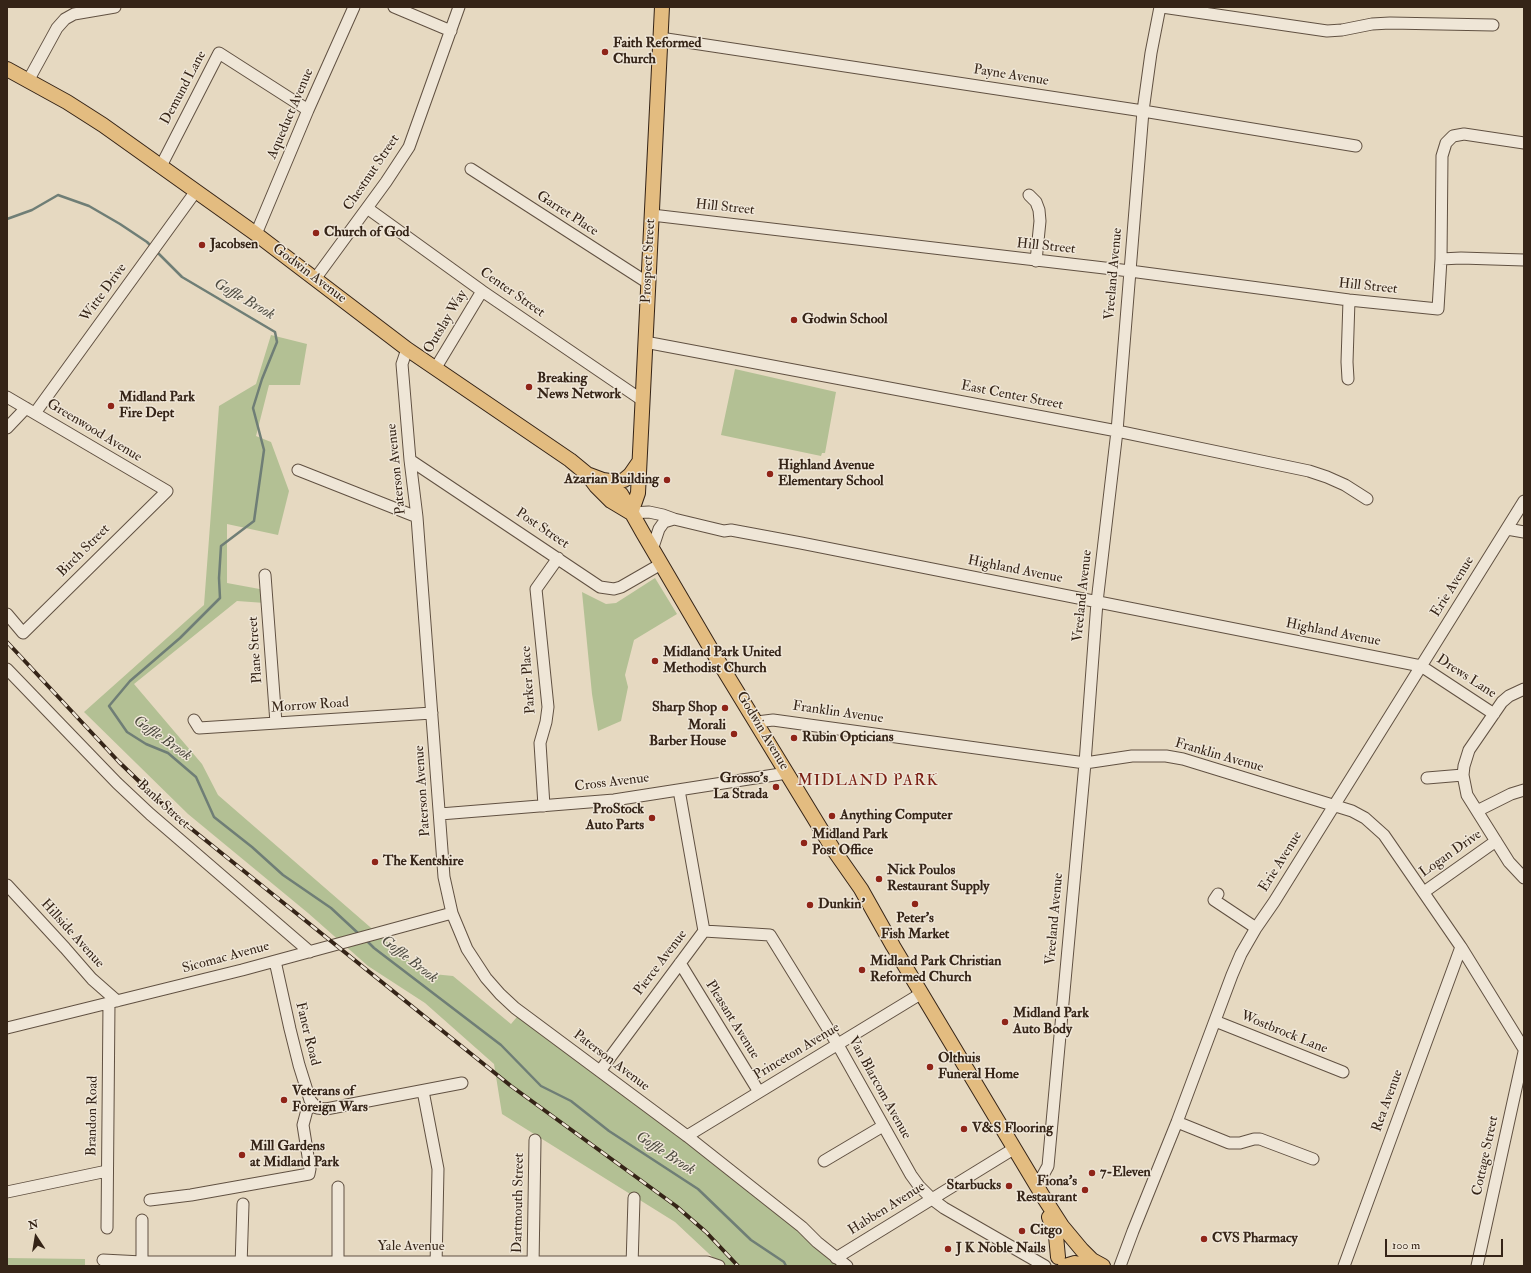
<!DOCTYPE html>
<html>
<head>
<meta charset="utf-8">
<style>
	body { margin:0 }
	#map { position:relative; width:1531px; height:1273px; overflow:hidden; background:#e6d9c1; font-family:"IM FELL Double Pica",serif }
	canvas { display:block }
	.frame { position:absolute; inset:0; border:8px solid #352417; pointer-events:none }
	.north { position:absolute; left:16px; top:1217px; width:40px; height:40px; -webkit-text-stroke:3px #efe6d7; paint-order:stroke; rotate:348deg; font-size:11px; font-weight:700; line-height:16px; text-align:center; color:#352417 }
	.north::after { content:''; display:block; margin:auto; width:14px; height:18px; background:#352417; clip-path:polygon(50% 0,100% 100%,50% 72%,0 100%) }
	.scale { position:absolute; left:1385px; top:1239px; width:118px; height:18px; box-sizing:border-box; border:2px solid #352417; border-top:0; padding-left:5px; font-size:12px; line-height:14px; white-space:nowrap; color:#352417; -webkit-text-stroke:3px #efe6d7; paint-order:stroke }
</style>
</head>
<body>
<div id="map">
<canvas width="1531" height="1273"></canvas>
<div class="frame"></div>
<div class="north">N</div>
<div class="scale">100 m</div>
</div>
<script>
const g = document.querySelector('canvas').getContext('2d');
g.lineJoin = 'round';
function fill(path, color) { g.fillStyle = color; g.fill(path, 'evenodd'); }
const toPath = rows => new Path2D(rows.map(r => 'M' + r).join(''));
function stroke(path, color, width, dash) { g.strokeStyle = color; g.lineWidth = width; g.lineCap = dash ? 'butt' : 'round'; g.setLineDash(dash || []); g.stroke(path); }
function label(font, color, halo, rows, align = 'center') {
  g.font = font + ' "IM FELL Double Pica",serif'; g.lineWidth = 3; g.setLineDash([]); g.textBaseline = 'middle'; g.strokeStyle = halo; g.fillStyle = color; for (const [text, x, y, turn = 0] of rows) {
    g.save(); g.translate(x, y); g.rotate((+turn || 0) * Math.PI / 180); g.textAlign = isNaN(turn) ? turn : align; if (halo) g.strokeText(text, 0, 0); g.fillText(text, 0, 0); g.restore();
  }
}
const green = toPath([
	[271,335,307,344,300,385,269,385,256,436,271,442,289,491,278,535,227,524,227,583,265,590,265,603,237,601,134,684,202,764,218,795,423,973,453,976,511,1024,522,1011,848,1266,722,1266,675,1222,502,1114,494,1064,425,1003,368,966,308,913,188,814,84,712,204,605,219,406,256,384],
	[735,369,836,392,825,453,822,453,821,456,721,435],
	[655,578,677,614,634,640,625,675,628,687,621,721,598,731,592,694,582,592,606,604,616,603],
	[7,1258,85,1259,85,1266,7,1266]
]);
const stream = toPath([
	[7,219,32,210,58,195,89,206,120,224,147,242,151,246],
	[156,251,182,277,275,332,277,342,262,379,253,408,264,450,254,521,221,546,219,578,220,598,180,638,130,681,109,706,127,732,146,744,168,753,196,777,214,817,252,847,283,875,331,908,359,934],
	[366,940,374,948,501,1045,541,1086,571,1101,609,1131,698,1189,751,1240,784,1262,786,1266]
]);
const minor = toPath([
	[394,7,451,31],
	[1162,7,1327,31,1342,30,1372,24,1390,23,1493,25],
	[660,38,1143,111,1356,146],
	[28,81,57,28,65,19,74,14,115,7],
	[161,166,219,53,308,110],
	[471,169,648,283],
	[1029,195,1036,202,1039,210,1040,221,1036,261],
	[367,208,482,291,642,400],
	[652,215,1130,271,1349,300,1438,309,1441,259,1442,156,1446,143,1453,136,1464,134,1524,143],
	[256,234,308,110,354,7],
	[1441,259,1461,258,1524,260],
	[315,279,386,182,409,147,459,7],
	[645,342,1117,431,1309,471,1327,477,1345,485,1367,499],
	[407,349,402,364,410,460,417,517,444,877,452,913,467,949,486,978,500,994,515,1008,687,1136,802,1227,817,1242,847,1266],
	[435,369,482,291],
	[1348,379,1347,362,1349,300],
	[7,397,167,491,23,633,7,614],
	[35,413,196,191],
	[7,428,26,408],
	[410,460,600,587,614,589,621,587,661,564],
	[298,470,417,517],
	[631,513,649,512,663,515,674,519,724,531,731,530,801,543,1421,666,1494,714],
	[1507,529,1524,532],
	[652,550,659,529,664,522,674,519],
	[265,575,276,723],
	[7,669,117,783,150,814,310,952],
	[1524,689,1509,696,1502,702,1469,750,1464,766,1463,775,1467,795,1509,862,1524,878],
	[194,720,199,728,432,713],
	[757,722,773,720,1085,763,1132,756,1166,756,1183,759,1352,811,1365,818,1384,835,1461,947,1524,1049],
	[1427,778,1463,775],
	[544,806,540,743,546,722,548,707,536,589,558,558],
	[1477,811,1511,794,1524,790],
	[440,814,614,800,787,773],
	[7,885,65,948,92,979,117,1001],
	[1424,892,1496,841],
	[1218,894,1214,900,1256,928],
	[704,931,770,935,838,1045,911,1175,919,1186,932,1199,944,1208,1045,1266],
	[275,961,290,1029,299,1065,310,1100,317,1108,326,1109,462,1083],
	[680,963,759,1092],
	[1215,1021,1343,1072],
	[7,1028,242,970,452,913],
	[600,1071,704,931,679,790],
	[423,1091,438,1169,436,1266],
	[1177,1122,1229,1143,1240,1143,1254,1139,1260,1139,1313,1159],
	[687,1136,922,993],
	[824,1161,883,1126],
	[1037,1186,1048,1166,1085,763,1097,602,1117,431,1143,111,1151,53,1160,7],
	[7,1192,107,1171],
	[150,1200,191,1195,309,1174,310,1169,303,1125,307,1110,314,1105],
	[142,1220,142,1266],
	[107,1228,109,1003],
	[836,1258,1015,1148],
	[103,1260,142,1262,707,1262,719,1266],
	[241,1266,243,1204],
	[338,1266,338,1187],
	[533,1266,535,1140],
	[632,1266,634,1198],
	[1120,1266,1133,1231,1177,1122,1232,975,1241,954,1256,928,1274,902,1524,501],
	[1344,1266,1461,947],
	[1477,1266,1524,1052]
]);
const major = toPath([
	[7,69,67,102,103,125,256,234,407,349,570,460,587,474,596,486,611,501,631,513],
	[587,474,603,480,621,494,643,533,711,649,833,849,861,889,893,946,1044,1198,1062,1226,1082,1250,1092,1260,1103,1266],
	[603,480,616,482,624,480,630,475,639,462],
	[631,513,638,493,662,7],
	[1049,1217,1056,1236,1058,1257],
	[1065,1266,1075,1263,1087,1266]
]);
const rail = toPath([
	[7,642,119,762,173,814,511,1086,676,1206,706,1232,738,1266]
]);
const markers = [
	[605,52,4,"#8f2418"],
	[316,233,4,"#8f2418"],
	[202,245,4,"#8f2418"],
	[794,320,4,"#8f2418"],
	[529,387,4,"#8f2418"],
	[111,406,4,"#8f2418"],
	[770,474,4,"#8f2418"],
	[667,480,4,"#8f2418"],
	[655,661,4,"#8f2418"],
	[725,708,4,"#8f2418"],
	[734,734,4,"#8f2418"],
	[794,738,4,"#8f2418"],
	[776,787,4,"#8f2418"],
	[832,816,4,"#8f2418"],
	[652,818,4,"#8f2418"],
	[804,843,4,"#8f2418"],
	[375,862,4,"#8f2418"],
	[879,879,4,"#8f2418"],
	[915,904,4,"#8f2418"],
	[810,905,4,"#8f2418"],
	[862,970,4,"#8f2418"],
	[1005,1022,4,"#8f2418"],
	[930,1067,4,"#8f2418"],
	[284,1100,4,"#8f2418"],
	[964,1129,4,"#8f2418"],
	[242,1155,4,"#8f2418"],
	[1092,1173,4,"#8f2418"],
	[1009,1186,4,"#8f2418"],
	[1085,1190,4,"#8f2418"],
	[1022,1231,4,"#8f2418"],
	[1204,1239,4,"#8f2418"],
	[948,1249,4,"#8f2418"]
];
const poiNames = [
	["Faith Reformed",613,44],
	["Church",613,60],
	["Church of God",324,233],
	["Jacobsen",210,245],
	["Godwin School",802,320],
	["Breaking",537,379],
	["News Network",537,395],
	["Midland Park",119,398],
	["Fire Dept",119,414],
	["Highland Avenue",778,466],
	["Elementary School",778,482],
	["Azarian Building",659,480,"right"],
	["Midland Park United",663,653],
	["Methodist Church",663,669],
	["Sharp Shop",717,708,"right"],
	["Morali",726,726,"right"],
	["Barber House",726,742,"right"],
	["Rubin Opticians",802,738],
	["Grosso's",768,779,"right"],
	["La Strada",768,795,"right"],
	["ProStock",644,810,"right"],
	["Auto Parts",644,826,"right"],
	["Anything Computer",840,816],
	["Midland Park",812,835],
	["Post Office",812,851],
	["The Kentshire",383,862],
	["Nick Poulos",887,871],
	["Restaurant Supply",887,887],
	["Dunkin'",818,905],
	["Peter's",915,919,"center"],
	["Fish Market",915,935,"center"],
	["Midland Park Christian",870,962],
	["Reformed Church",870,978],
	["Midland Park",1013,1014],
	["Auto Body",1013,1030],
	["Olthuis",938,1059],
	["Funeral Home",938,1075],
	["Veterans of",292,1092],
	["Foreign Wars",292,1108],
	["V&S Flooring",972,1129],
	["Mill Gardens",250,1147],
	["at Midland Park",250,1163],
	["7-Eleven",1100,1173],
	["Fiona's",1077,1182,"right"],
	["Restaurant",1077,1198,"right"],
	["Starbucks",1001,1186,"right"],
	["Citgo",1030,1231],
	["CVS Pharmacy",1212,1239],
	["J K Noble Nails",956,1249]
];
const streetNames = [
	["Payne Avenue",1011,76,9],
	["Demund Lane",184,88,-62],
	["Aqueduct Avenue",291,114,-67],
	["Chestnut Street",372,173,-56],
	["Hill Street",725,208,6],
	["Garret Place",567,214,33],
	["Hill Street",1046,247,6],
	["Prospect Street",649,261,-87],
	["Godwin Avenue",309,274,37],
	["Vreeland Avenue",1114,274,-85],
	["Hill Street",1368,287,6],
	["Witte Drive",104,293,-54],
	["Center Street",512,293,35],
	["Outslay Way",446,322,-59],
	["East Center Street",1012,396,11],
	["Greenwood Avenue",94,431,31],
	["Paterson Avenue",397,469,-96],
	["Post Street",542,529,34],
	["Birch Street",84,551,-45],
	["Highland Avenue",1015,570,11],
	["Erie Avenue",1453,587,-58],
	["Vreeland Avenue",1083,596,-84],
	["Highland Avenue",1333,633,11],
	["Plane Street",256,650,-94],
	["Drews Lane",1466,677,33],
	["Parker Place",529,680,-94],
	["Morrow Road",310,706,-4],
	["Franklin Avenue",838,713,8],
	["Godwin Avenue",762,731,59],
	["Franklin Avenue",1219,756,16],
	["Cross Avenue",612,783,-7],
	["Paterson Avenue",423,791,-94],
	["Bank Street",163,805,42],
	["Logan Drive",1451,854,-35],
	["Erie Avenue",1281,862,-58],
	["Vreeland Avenue",1055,919,-85],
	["Hillside Avenue",72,934,48],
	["Sicomac Avenue",226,958,-15],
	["Pierce Avenue",661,963,-53],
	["Pleasant Avenue",732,1020,58],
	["Wostbrock Lane",1284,1033,22],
	["Faner Road",307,1034,76],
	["Princeton Avenue",797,1052,-31],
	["Paterson Avenue",611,1061,37],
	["Van Blarcom Avenue",879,1088,61],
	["Rea Avenue",1388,1101,-70],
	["Brandon Road",93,1116,-89],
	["Cottage Street",1486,1156,-78],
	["Dartmouth Street",519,1203,-89],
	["Habben Avenue",887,1209,-32],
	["Yale Avenue",411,1247]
];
const waterNames = [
	["Goffle Brook",244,300,30],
	["Goffle Brook",162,739,35],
	["Goffle Brook",409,960,38],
	["Goffle Brook",665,1154,33]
];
const quarterNames = [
	["MIDLAND PARK",868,782]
];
fill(green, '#b3c094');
stroke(stream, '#6f7e76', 2.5);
stroke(minor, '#615142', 13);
stroke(major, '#352417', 16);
stroke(minor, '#efe6d7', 11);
stroke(major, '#e3bc80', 14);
stroke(rail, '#352417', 4);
stroke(rail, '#efe6d7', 2.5, [8]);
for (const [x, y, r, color] of markers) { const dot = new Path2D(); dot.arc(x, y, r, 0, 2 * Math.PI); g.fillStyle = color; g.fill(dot); stroke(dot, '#efe6d7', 1.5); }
label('bold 14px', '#352417', '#efe6d7', poiNames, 'left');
label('14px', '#352417', '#efe6d7', streetNames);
label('italic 15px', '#4d4a3f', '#efe6d7', waterNames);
g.letterSpacing = '1px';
label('16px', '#7a1f14', '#efe6d7', quarterNames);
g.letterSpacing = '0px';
</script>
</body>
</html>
